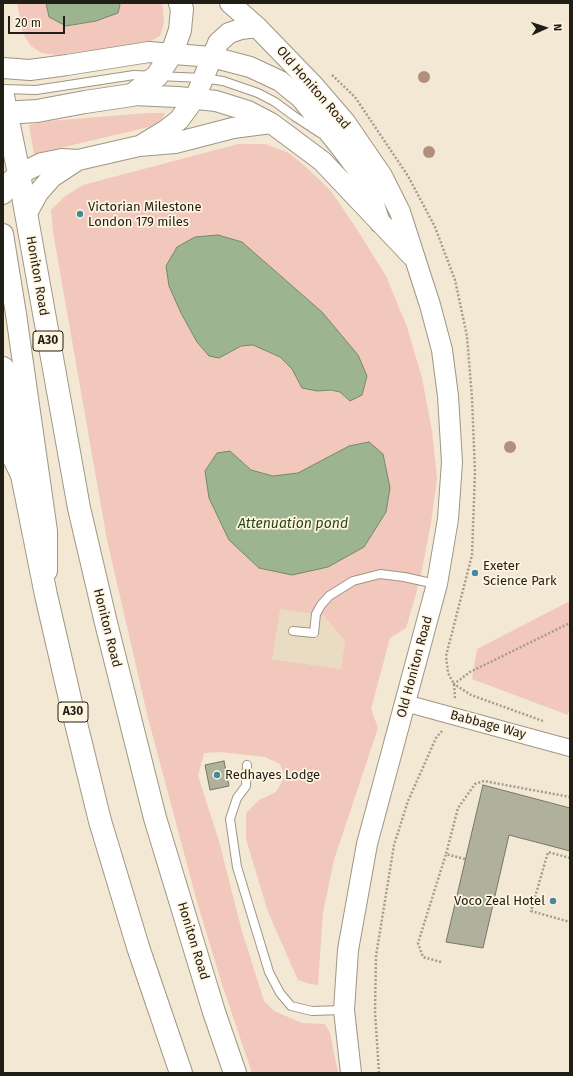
<!DOCTYPE html>
<html>
<head>
<meta charset="utf-8">
<style>
	body { margin:0 }
	#map { position:relative; width:573px; height:1076px; overflow:hidden; background:#f2e8d4; font-family:"Fira Sans",sans-serif }
	canvas { display:block }
	.frame { position:absolute; inset:0; border:4px solid #211e16; pointer-events:none }
	.north { position:absolute; left:525px; top:8px; width:40px; height:40px; -webkit-text-stroke:3px #fff5e1; paint-order:stroke; rotate:87deg; font-size:11px; font-weight:700; line-height:16px; text-align:center; color:#211e16 }
	.north::after { content:''; display:block; margin:auto; width:14px; height:18px; background:#211e16; clip-path:polygon(50% 0,100% 100%,50% 72%,0 100%) }
	.scale { position:absolute; left:8px; top:16px; width:57px; height:18px; box-sizing:border-box; border:2px solid #211e16; border-top:0; padding-left:5px; font-size:12px; line-height:14px; white-space:nowrap; color:#211e16; -webkit-text-stroke:3px #fff5e1; paint-order:stroke }
</style>
</head>
<body>
<div id="map">
<canvas width="573" height="1076"></canvas>
<div class="frame"></div>
<div class="north">N</div>
<div class="scale">20 m</div>
</div>
<script>
const g = document.querySelector('canvas').getContext('2d');
g.lineJoin = 'round';
function fill(path, color) { g.fillStyle = color; g.fill(path, 'evenodd'); }
const toPath = rows => new Path2D(rows.map(r => 'M' + r).join(''));
function stroke(path, color, width, dash) { g.strokeStyle = color; g.lineWidth = width; g.lineCap = dash ? 'butt' : 'round'; g.setLineDash(dash || []); g.stroke(path); }
function label(font, color, halo, rows, align = 'center') {
  g.font = font + ' "Fira Sans",sans-serif'; g.lineWidth = 3.5; g.setLineDash([]); g.textBaseline = 'middle'; g.strokeStyle = halo; g.fillStyle = color; for (const [text, x, y, turn = 0] of rows) {
    g.save(); g.translate(x, y); g.rotate((+turn || 0) * Math.PI / 180); g.textAlign = isNaN(turn) ? turn : align; if (halo) g.strokeText(text, 0, 0); g.fillText(text, 0, 0); g.restore();
  }
}
const built = toPath([
	[279,609,324,616,345,641,341,669,272,659]
]);
const green = toPath([
	[17,3,46,3,49,17,120,5,119,3,161,3,163,8,164,23,160,36,147,43,56,55,42,53,31,46,23,34],
	[148,113,165,113,162,119,149,127,34,154,29,125,50,121],
	[238,144,265,144,289,153,308,169,331,191,356,228,386,276,407,327,422,378,432,431,437,478,431,523,420,580,406,628,390,638,371,709,378,728,334,860,323,912,318,985,310,984,298,980,268,912,246,839,246,813,259,800,276,792,285,776,280,764,265,757,220,752,204,753,198,776,219,841,241,928,264,1001,274,1011,302,1023,325,1024,330,1033,338,1073,252,1073,221,981,196,898,148,718,107,540,53,232,51,210,64,197,83,185],
	[242,242,322,312,350,401,340,392,331,390,316,391,302,388,292,369,279,357,253,345,241,346,219,357,197,342,181,313,169,286,166,266,177,247],
	[349,446,229,540,230,451,251,470,273,476,298,473],
	[280,609,324,616,345,641,341,669,272,659],
	[570,601,570,705,568,715,472,679,477,649]
]);
const water = toPath([
	[46,3,119,3,120,5,118,13,96,21,66,26,49,17,46,3],
	[218,235,242,242,322,312,358,355,367,376,362,395,350,401,340,392,331,390,317,391,302,388,292,369,280,357,253,345,241,346,219,358,209,356,197,342,181,313,169,286,166,266,177,247,195,237,218,235],
	[369,442,383,454,390,488,386,512,364,547,328,567,292,575,259,568,229,540,209,498,205,471,217,453,230,451,251,470,273,476,298,473,349,446,369,442]
]);
const building = toPath([
	[224,761,229,786,210,790,205,765,224,761],
	[483,785,570,808,570,851,509,835,483,948,446,942,483,785]
]);
const path = toPath([
	[332,75,355,97,408,176,435,227,455,280,467,336,472,398,475,472,472,555,446,656,448,673,454,684,455,699],
	[543,721,471,695,454,684,470,672,570,623],
	[570,858,548,852,531,911,570,922],
	[465,859,446,854,458,808,475,784,484,781,570,797],
	[441,962,423,957,418,943,446,854],
	[379,1073,375,1012,376,956,394,845,408,801,436,738,442,731]
]);
const service = toPath([
	[3,89,36,90,134,75,203,78,223,81,258,93,275,102,294,116,320,133],
	[293,631,314,633,316,614,321,605,329,596,353,581,380,574,404,577,436,584],
	[247,765,246,786,237,798,230,819,237,867,269,972,280,993,291,1006,312,1011,343,1010]
]);
const minor = toPath([
	[405,703,570,748]
]);
const tertiary = toPath([
	[230,3,257,27,314,86,345,122,382,176,400,212,430,305,442,350,448,396,452,462,448,519,437,584,367,844,348,950,344,1010,351,1073],
	[3,68,30,70,67,65,149,52,212,57,250,67,280,81,301,98,339,145,367,182,380,223],
	[132,95,178,97,216,101,248,111,271,123,322,161,412,256],
	[143,144,166,130,179,120,195,98,218,43,229,33,241,29,257,27],
	[3,194,8,183,19,174,42,163,62,159,78,160,139,146,175,143,233,128,271,123],
	[26,215,38,193,52,177,78,160],
	[3,234,16,314,47,531,47,571]
]);
const trunk = toPath([
	[3,96,19,174,79,508,106,623,155,818,214,1012,235,1073],
	[3,113,37,111,85,102,132,95,157,76,172,53,180,30,182,9,180,3],
	[3,368,22,475,46,595,70,699,100,821,138,947,181,1073]
]);
const motorway = toPath([
	[3,436,22,475]
]);
const trees = [
	[424,77],
	[429,152],
	[510,447]
];
const markers = [
	[80,214,4,"#458a97"],
	[475,573,4,"#458a97"],
	[217,775,4,"#458a97"],
	[553,901,4,"#458a97"]
];
const shields = [
	[48,341,30],
	[73,712,30]
];
const shieldNames = [
	["A30",48,341],
	["A30",73,712]
];
const streetNames = [
	["Old Honiton Road",313,88,49],
	["Honiton Road",37,276,80],
	["Honiton Road",107,628,76],
	["Old Honiton Road",415,667,-75],
	["Babbage Way",488,725,15],
	["Honiton Road",193,941,73]
];
const poiNames = [
	["Victorian Milestone",88,207],
	["London 179 miles",88,222],
	["Exeter",483,566],
	["Science Park",483,581],
	["Redhayes Lodge",225,775],
	["Voco Zeal Hotel",545,901,"right"]
];
const waterNames = [
	["Attenuation pond",293,524]
];
fill(built, '#eadcc2');
fill(green, '#f2c7bc');
fill(water, '#9cb490');
stroke(water, '#77876b', 1);
fill(building, '#b0b19d');
stroke(building, '#767764', 1);
stroke(service, '#9f9683', 10);
stroke(minor, '#9f9683', 18);
stroke(tertiary, '#9f9683', 22);
stroke(trunk, '#9f9683', 24);
stroke(motorway, '#9f9683', 24);
stroke(path, '#a49d8d', 2.5, [2, 2]);
stroke(service, '#fff', 8);
stroke(minor, '#fff', 16);
stroke(tertiary, '#fff', 20);
stroke(trunk, '#fff', 22);
stroke(motorway, '#fff', 22);
g.fillStyle = '#b48e7d';
for (const [x, y] of trees) { g.beginPath(); g.arc(x, y, 6, 0, 2 * Math.PI); g.fill(); }
for (const [x, y, r, color] of markers) { const dot = new Path2D(); dot.arc(x, y, r, 0, 2 * Math.PI); g.fillStyle = color; g.fill(dot); stroke(dot, '#fff5e1', 1.5); }
for (const [x, y, w] of shields) { const box = new Path2D(); box.roundRect(x - w / 2, y - 10, w, 20, 3); g.fillStyle = '#fff5e1'; g.fill(box); stroke(box, '#211e16', 1); }
label('bold 12px', '#211e16', null, shieldNames);
label('13px', '#211e16', '#fff5e1', streetNames);
label('13px', '#211e16', '#fff5e1', poiNames, 'left');
label('italic 14px', '#264611', '#fff5e1', waterNames);
</script>
</body>
</html>
